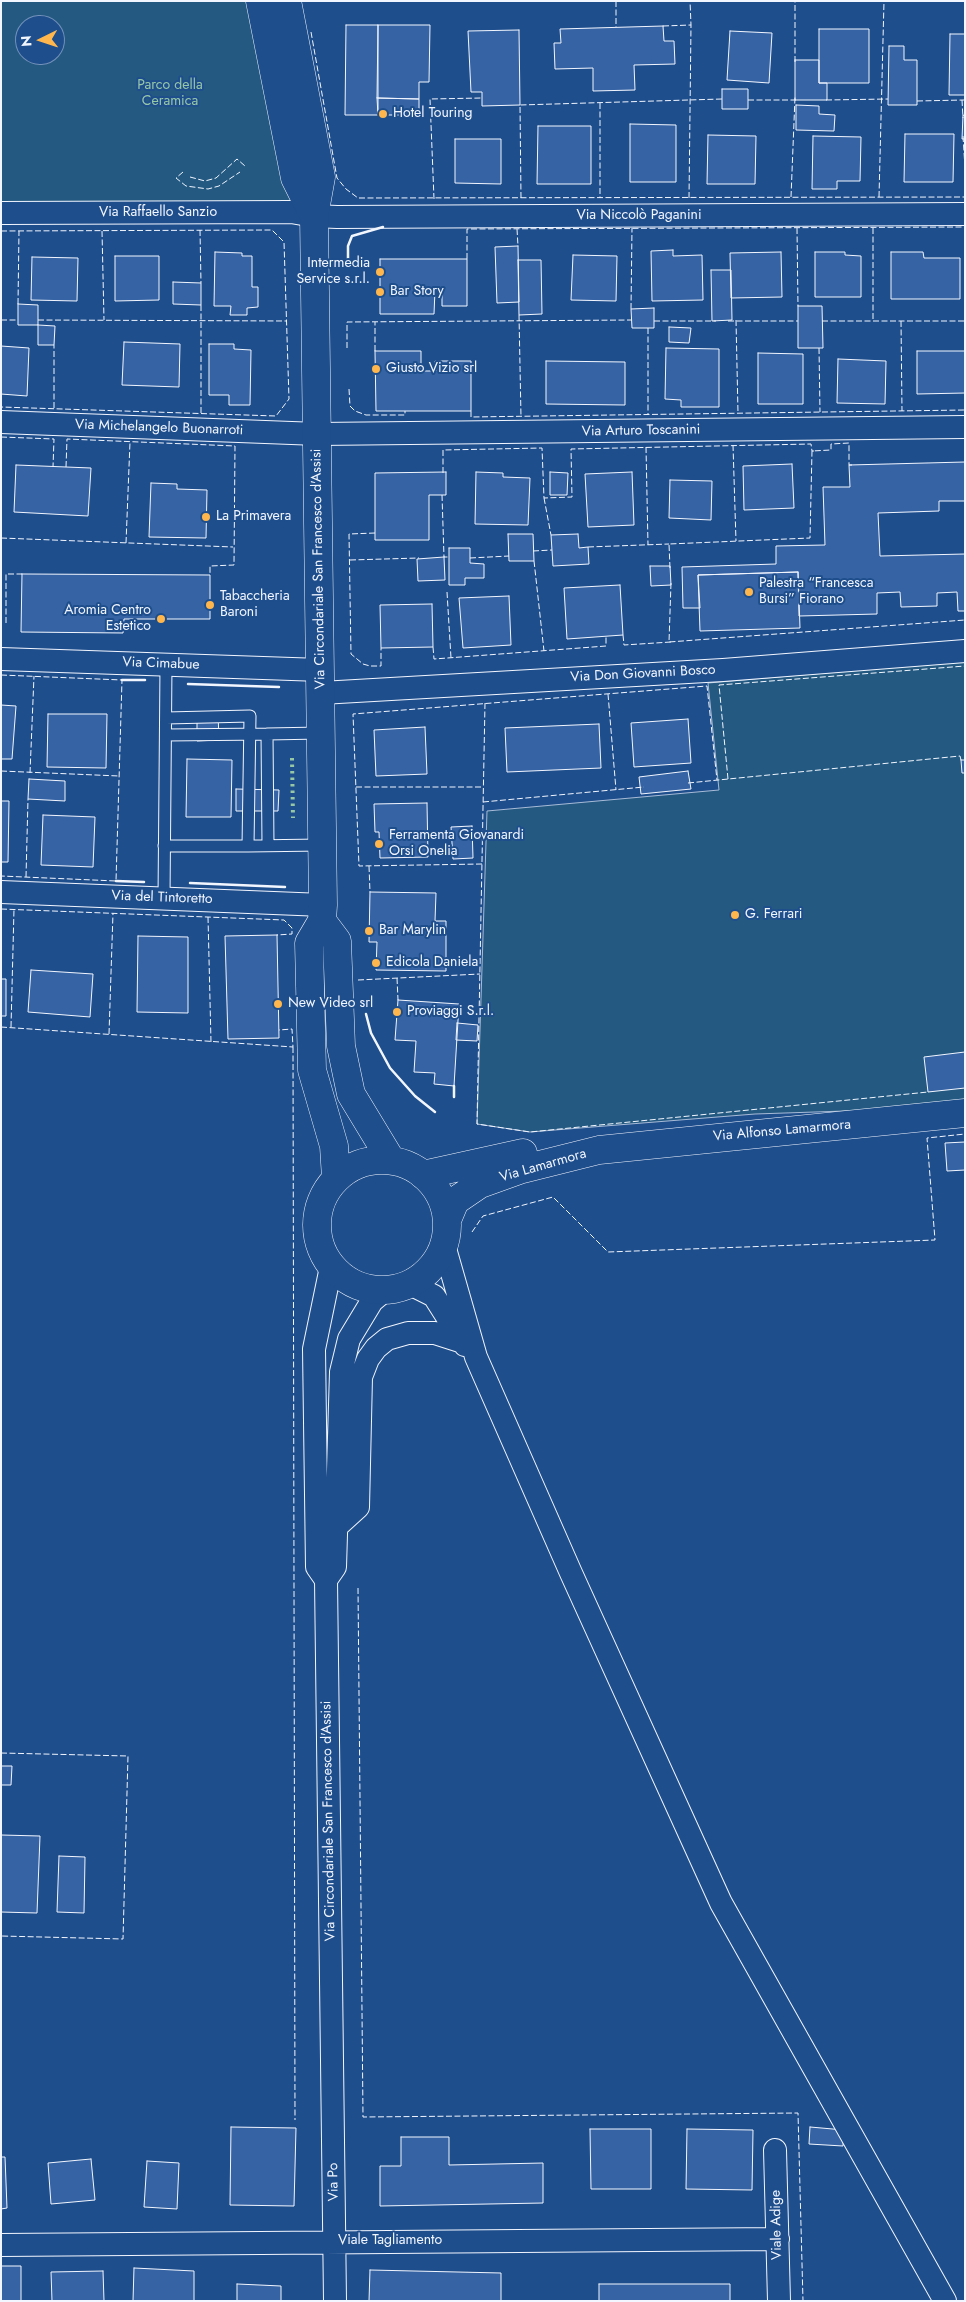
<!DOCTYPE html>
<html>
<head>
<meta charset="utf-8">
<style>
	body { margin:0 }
	#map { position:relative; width:966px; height:2302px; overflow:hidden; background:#1f4e8c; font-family:Jost,sans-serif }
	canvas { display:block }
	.frame { position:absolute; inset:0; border:2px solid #f2f6ff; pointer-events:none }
	.north { position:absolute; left:15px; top:15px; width:50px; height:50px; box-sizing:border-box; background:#1f4e8c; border:1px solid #7391ba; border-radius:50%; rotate:266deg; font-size:14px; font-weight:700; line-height:20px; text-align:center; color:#f2f6ff }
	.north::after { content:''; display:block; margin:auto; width:18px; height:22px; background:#ffb74d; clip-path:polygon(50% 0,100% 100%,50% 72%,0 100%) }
</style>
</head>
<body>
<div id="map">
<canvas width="966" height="2302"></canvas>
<div class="frame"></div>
<div class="north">N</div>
</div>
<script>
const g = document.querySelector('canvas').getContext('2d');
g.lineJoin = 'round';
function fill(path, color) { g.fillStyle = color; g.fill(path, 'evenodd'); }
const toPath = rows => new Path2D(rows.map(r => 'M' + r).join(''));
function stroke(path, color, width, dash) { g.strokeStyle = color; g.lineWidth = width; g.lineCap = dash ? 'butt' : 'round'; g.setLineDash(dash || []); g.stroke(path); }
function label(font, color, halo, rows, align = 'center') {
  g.font = font + ' Jost,sans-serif'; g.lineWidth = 4; g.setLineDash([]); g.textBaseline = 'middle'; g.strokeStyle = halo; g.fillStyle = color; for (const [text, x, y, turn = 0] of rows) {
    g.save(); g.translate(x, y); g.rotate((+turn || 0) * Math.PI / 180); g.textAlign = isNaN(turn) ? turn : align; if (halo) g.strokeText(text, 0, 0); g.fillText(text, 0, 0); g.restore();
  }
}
const green = toPath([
	[1,1,273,1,311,211,1,214,1,1],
	[25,25,55,25,55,55,25,55,25,25],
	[965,661,965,1107,755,1114,530,1132,477,1124,487,811,719,790,708,683,965,661]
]);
const building = toPath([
	[346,25,378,25,378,115,345,115,346,25],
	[378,25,430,25,429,82,419,82,419,99,377,98,378,25],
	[663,26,664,41,674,41,675,64,634,65,635,90,593,91,593,68,555,69,554,43,561,43,560,29,663,26],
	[819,29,869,29,869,83,819,83,819,29],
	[519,30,520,105,482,106,482,92,471,92,468,31,519,30],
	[730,31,772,33,769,83,727,80,730,31],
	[950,34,965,34,965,95,949,95,950,34],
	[889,46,904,46,904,60,917,60,917,105,888,105,889,46],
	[795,60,819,60,819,83,827,83,827,100,795,100,795,60],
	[722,89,748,89,748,109,722,109,722,89],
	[377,98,419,99,419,115,378,115,377,98],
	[796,105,819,106,819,114,835,115,834,131,796,130,796,105],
	[963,115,965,116,965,139,962,139,963,115],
	[630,124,676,125,676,182,630,182,630,124],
	[538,126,591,126,591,184,537,184,538,126],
	[905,134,954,134,953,182,904,182,905,134],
	[708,135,756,136,755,184,707,184,708,135],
	[813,136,861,137,860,181,837,181,837,189,812,189,813,136],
	[455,139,501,139,501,184,455,183,455,139],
	[518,246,519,302,497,303,495,247,518,246],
	[673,250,673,256,702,255,703,300,652,301,651,251,673,250],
	[215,252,242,253,242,256,252,256,252,287,258,287,258,307,247,308,247,315,230,315,231,306,214,306,215,252],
	[781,252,782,297,731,298,730,253,781,252],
	[815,252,845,252,845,255,861,256,861,297,815,297,815,252],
	[891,252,923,252,924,258,960,258,960,299,891,299,891,252],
	[573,255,617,256,616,301,571,300,573,255],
	[115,256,159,256,159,300,115,301,115,256],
	[32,257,78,258,77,301,31,300,32,257],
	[380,259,467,259,467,306,442,306,442,290,435,290,434,314,380,314,380,259],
	[518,260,541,260,542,314,519,315,518,260],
	[711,270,731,270,732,320,712,321,711,270],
	[173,282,201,283,201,305,173,304,173,282],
	[18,304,38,305,38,325,18,325,18,304],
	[798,306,822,306,823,348,798,348,798,306],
	[654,308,654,328,632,328,631,309,654,308],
	[38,325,55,326,54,345,38,345,38,325],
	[669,327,691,328,689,343,669,342,669,327],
	[124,342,180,344,179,387,122,385,124,342],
	[209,344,234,344,234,349,251,350,250,405,229,405,229,395,209,395,209,344],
	[1,346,29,348,27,396,1,394,1,346],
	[666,348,719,349,719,407,681,407,681,400,665,399,666,348],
	[375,351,421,351,421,371,436,371,435,361,471,361,471,411,376,411,375,351],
	[917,351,965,351,965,393,917,394,917,351],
	[758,353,803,354,803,404,758,404,758,353],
	[838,359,886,361,885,404,837,403,838,359],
	[546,361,625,362,625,405,546,404,546,361],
	[965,462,965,501,939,501,939,511,878,513,880,556,965,554,965,611,958,611,957,592,937,593,937,606,901,607,900,592,877,593,877,614,799,616,798,572,698,575,700,608,683,608,682,567,776,564,776,546,825,545,823,487,850,487,849,465,965,462],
	[792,464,794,508,744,510,743,466,792,464],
	[16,465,91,468,88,516,14,512,16,465],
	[446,472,446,495,429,495,429,540,375,540,375,473,446,472],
	[476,472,503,473,503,477,530,478,528,525,475,524,476,472],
	[550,472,568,473,567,495,550,495,550,472],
	[632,472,634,525,588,527,585,474,632,472],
	[670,480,712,481,711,520,669,518,670,480],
	[151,483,177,484,177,489,207,490,206,538,149,537,151,483],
	[508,534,533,534,534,561,509,561,508,534],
	[578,534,579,548,588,547,589,564,553,566,551,535,578,534],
	[449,548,470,548,470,563,484,564,484,578,465,578,465,585,449,585,449,548],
	[444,557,445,580,418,581,417,559,444,557],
	[650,566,670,566,671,585,651,586,650,566],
	[798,572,800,628,700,631,698,575,798,572],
	[22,574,210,575,210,619,124,619,123,633,21,632,22,574],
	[620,585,623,635,567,639,564,588,620,585],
	[509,596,511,645,463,648,459,598,509,596],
	[432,604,433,647,381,648,380,605,432,604],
	[1,705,16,706,12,759,1,759,1,705],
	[197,713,218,713,219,740,197,741,197,713],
	[48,714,107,714,106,768,47,767,48,714],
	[688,719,691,763,634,767,631,723,688,719],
	[599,724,601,768,507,772,505,728,599,724],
	[425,727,427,774,376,776,374,730,425,727],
	[187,759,232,760,231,817,186,817,187,759],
	[961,760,965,760,965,773,962,773,961,760],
	[688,771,691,789,641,794,639,777,688,771],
	[29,779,65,781,65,801,28,799,29,779],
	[236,789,279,790,278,811,236,811,236,789],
	[1,801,9,801,8,862,1,862,1,801],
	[427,803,428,857,380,858,379,832,375,832,374,804,427,803],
	[43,815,95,817,93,867,41,865,43,815],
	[472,826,473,858,453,859,451,827,472,826],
	[370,892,436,893,435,921,446,921,446,971,376,970,377,942,369,942,370,892],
	[277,935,279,1038,228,1039,225,936,277,935],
	[138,936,188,937,188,1013,137,1012,138,936],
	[31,970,93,974,90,1017,28,1012,31,970],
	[1,979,6,979,6,1016,1,1016,1,979],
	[398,1000,459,1004,454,1086,434,1084,435,1073,414,1072,416,1041,395,1040,398,1000],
	[457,1023,478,1025,477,1041,456,1040,457,1023],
	[965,1052,965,1088,928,1092,924,1057,965,1052],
	[965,1142,965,1170,947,1171,945,1143,965,1142],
	[1,1766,12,1766,11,1785,1,1785,1,1766],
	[1,1835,40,1836,37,1913,1,1912,1,1835],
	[59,1856,85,1857,84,1913,57,1912,59,1856],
	[231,2127,296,2128,294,2206,230,2205,231,2127],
	[810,2127,844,2130,843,2146,809,2144,810,2127],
	[590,2129,651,2129,651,2189,591,2189,590,2129],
	[687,2129,753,2130,752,2190,686,2189,687,2129],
	[401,2137,449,2137,449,2165,543,2163,543,2203,380,2206,380,2166,401,2166,401,2137],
	[1,2157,5,2157,7,2208,1,2209,1,2157],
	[91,2159,95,2200,51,2204,48,2163,91,2159],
	[147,2161,179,2163,177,2209,144,2207,147,2161],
	[1,2266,21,2266,21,2301,1,2301,1,2266],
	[134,2268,194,2271,194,2301,133,2301,134,2268],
	[370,2270,501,2273,501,2301,369,2301,370,2270],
	[103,2271,104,2301,52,2301,51,2272,103,2271],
	[237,2284,281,2286,281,2301,237,2301,237,2284],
	[599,2284,730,2284,730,2301,599,2301,599,2284]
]);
const service = toPath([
	[166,718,250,716,248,846,322,845],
	[166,735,267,734],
	[268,845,267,734,321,733],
	[164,846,248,846],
	[164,898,166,665]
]);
const minor = toPath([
	[1,213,291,212,314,216,337,217,965,214],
	[1,422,318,434,965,427],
	[1,659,321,670],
	[321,693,723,670,965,651],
	[1,892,323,905],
	[444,1245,476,1357,571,1573,721,1903,945,2301],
	[331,1267,314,1349,317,1567,326,1580,335,2301],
	[410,1284,434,1296,465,1345],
	[336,1527,358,1507,361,1377,368,1359,376,1348,387,1339,408,1333,435,1333,463,1342],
	[326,1580,335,1567,341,1372,349,1339,372,1301,384,1291],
	[775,2150,779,2301],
	[1,2245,778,2239]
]);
const tertiary = toPath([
	[260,1,295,178,314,216],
	[287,1,321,177,314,216,323,905,322,921,309,943,312,1070,334,1146,336,1178],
	[322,921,337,941,341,1046,351,1094,391,1160],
	'317 1225a65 65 0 1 1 130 0a65 65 0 1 1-130 0Z',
	[423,1175,523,1153],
	[447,1220,455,1201,480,1184,519,1170,599,1150,965,1113]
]);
const hedge = toPath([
	[292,758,293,818]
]);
const fence = toPath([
	[616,1,616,27],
	[663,26,691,25,690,1,695,1],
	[311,32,337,178,346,189,358,198,965,197],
	[795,62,795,1],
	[748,100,796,100],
	[826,100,888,99],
	[962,100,963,118],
	[917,101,964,100],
	[600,103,600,198],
	[963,136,965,168],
	[183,172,176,178,186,186,208,189,219,186,240,172],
	[190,177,205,181,216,178,237,159,245,166],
	[791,197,795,97],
	[879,197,884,1],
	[521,198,520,105,722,99],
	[689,198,691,25],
	[434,199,430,99,482,98],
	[797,228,798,306],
	[873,228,873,321],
	[517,229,518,246],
	[200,230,201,283],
	[1,231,272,230,284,242,289,399,276,416,1,407],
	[102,231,104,320],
	[467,259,467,229,965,227],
	[18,304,19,231],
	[631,309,632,228],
	[519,315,521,417],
	[1,320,18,320],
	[38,320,287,321],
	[736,320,738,413],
	[654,321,716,321],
	[728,321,798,321],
	[822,321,965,321],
	[901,321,902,411],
	[648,328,648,415],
	[347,348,347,322,632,320],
	[819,348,820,412],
	[375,351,375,322],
	[349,389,350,406,355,411,366,415,405,415,405,411],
	[54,408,54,345],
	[471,411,471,417,965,410],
	[201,413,201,305],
	[1,437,54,439,53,467],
	[733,445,736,541],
	[646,447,648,545],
	[66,467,67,439,235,446,234,565,210,566,210,575],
	[443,473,443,450,542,448,544,498,572,497,571,449,811,444,812,451,814,451],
	[442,495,444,557,449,557],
	[544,498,551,535],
	[375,533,349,534,351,654,363,664,370,666,381,666,381,648],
	[1,538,233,547],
	[126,543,130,442],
	[588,547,669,544],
	[533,551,552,550],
	[470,558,509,556],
	[350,560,419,558],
	[534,561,544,651],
	[670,568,669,544,810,538,812,451,831,450,831,444,849,443,849,465,852,465],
	[671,583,669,642,965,620],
	[447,592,451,658],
	[6,623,6,574,22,574],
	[623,635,624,645,671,642],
	[433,647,434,659,606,646,606,636],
	[1,675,122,680,116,881,1,876],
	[608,694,616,790],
	[485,703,477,1124,530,1132,928,1092],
	[1,771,119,776],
	[30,773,34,676],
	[728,779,719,685,965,666],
	[688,783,960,756,961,760],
	[356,787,483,787],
	[483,802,644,787],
	[482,864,359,866,353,714,707,686,717,780],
	[369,866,370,892],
	[26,877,28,799],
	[1,909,284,920,292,928,292,934,277,935],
	[208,917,211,1042],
	[397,978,398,1000],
	[358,980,480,974],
	[1,1027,293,1047,292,1029,279,1030],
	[11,1027,14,909],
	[109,1034,113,913],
	[293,1047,295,2120],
	[472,1232,483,1216,553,1197,608,1252,935,1240,927,1138,965,1134],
	[358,1588,363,2117,798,2113,803,2301],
	[1,1753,128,1756,123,1939,1,1936]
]);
const wall = toPath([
	[348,266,348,246,352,236,383,227],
	[122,680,145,680],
	[188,684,279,687],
	[116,881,144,882],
	[190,883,285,887],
	[366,1014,371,1033,390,1068,415,1096,435,1112],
	[454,1086,454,1097]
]);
const markers = [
	[383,114,5,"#ffb74d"],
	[380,272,5,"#ffb74d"],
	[380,292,5,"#ffb74d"],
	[376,369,5,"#ffb74d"],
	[206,517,5,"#ffb74d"],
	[749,592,5,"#ffb74d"],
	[210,605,5,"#ffb74d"],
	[161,619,5,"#ffb74d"],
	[379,844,5,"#ffb74d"],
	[735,915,5,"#ffb74d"],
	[369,931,5,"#ffb74d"],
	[376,963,5,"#ffb74d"],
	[278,1004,5,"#ffb74d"],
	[397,1012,5,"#ffb74d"]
];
const parkNames = [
	["Parco della",170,86],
	["Ceramica",170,102]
];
const poiNames = [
	["Hotel Touring",393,114],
	["Intermedia",370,264,"right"],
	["Service s.r.l.",370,280,"right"],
	["Bar Story",390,292],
	["Giusto Vizio srl",386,369],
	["La Primavera",216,517],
	["Palestra “Francesca",759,584],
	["Bursi” Fiorano",759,600],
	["Tabaccheria",220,597],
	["Baroni",220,613],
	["Aromia Centro",151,611,"right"],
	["Estetico",151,627,"right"],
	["Ferramenta Giovanardi",389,836],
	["Orsi Onelia",389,852],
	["G. Ferrari",745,915],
	["Bar Marylin",379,931],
	["Edicola Daniela",386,963],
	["New Video srl",288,1004],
	["Proviaggi S.r.l.",407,1012]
];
const streetNames = [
	["Via Raffaello Sanzio",158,213],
	["Via Niccolò Paganini",639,216],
	["Via Michelangelo Buonarroti",159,428,2],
	["Via Arturo Toscanini",641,431,-1],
	["Via Circondariale San Francesco d'Assisi",319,569,-91],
	["Via Cimabue",161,664,2],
	["Via Don Giovanni Bosco",643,674,-3],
	["Via del Tintoretto",162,898,2],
	["Via Alfonso Lamarmora",782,1131,-5],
	["Via Lamarmora",543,1166,-16],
	["Via Circondariale San Francesco d'Assisi",329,1821,-91],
	["Via Po",334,2182,-91],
	["Viale Adige",777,2225,-91],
	["Viale Tagliamento",390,2241]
];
fill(green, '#245a82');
stroke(green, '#a8bbd7', 1);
fill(building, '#3563a3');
stroke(building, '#f2f6ff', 1);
stroke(service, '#f2f6ff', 13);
stroke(minor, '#f2f6ff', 24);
stroke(tertiary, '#f2f6ff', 29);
stroke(service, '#1f4e8c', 11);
stroke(minor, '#1f4e8c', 22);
stroke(tertiary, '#1f4e8c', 28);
stroke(hedge, '#97c8a6', 4, [2.5, 4]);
stroke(fence, '#f2f6ff', 1, [6, 2.5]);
stroke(wall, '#f2f6ff', 2.5);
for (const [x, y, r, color] of markers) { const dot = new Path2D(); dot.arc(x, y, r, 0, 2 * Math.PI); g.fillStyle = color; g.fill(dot); stroke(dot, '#1f4e8c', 2); }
label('14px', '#97c8a6', '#1f4e8c', parkNames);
label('14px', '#f2f6ff', '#1f4e8c', poiNames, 'left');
label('14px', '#f2f6ff', '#1f4e8c', streetNames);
</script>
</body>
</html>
